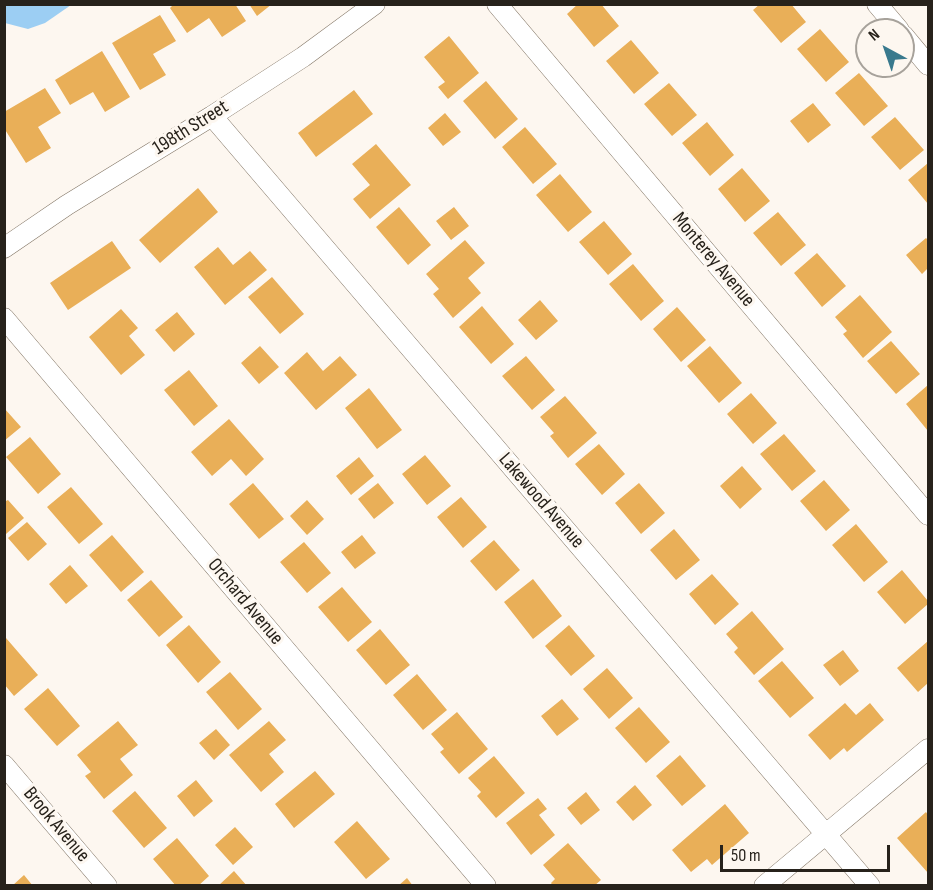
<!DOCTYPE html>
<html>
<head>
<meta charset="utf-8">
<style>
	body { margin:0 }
	#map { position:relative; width:933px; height:890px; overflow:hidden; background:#fdf7f0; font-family:"Sofia Sans Condensed",sans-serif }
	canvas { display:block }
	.frame { position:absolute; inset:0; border:6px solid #27221b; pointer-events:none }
	.north { position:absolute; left:855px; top:18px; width:60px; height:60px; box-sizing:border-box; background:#fdf7f0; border:2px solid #a7a29b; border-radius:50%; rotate:320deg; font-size:16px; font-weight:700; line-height:24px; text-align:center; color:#27221b }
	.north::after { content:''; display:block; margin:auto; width:21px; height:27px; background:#39798d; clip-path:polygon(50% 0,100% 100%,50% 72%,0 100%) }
	.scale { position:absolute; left:720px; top:845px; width:170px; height:27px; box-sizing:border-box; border:3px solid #27221b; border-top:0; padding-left:8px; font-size:18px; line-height:21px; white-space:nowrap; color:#27221b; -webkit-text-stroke:4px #fdf7f0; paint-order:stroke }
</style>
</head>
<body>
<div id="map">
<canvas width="933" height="890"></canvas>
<div class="frame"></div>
<div class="north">N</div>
<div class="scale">50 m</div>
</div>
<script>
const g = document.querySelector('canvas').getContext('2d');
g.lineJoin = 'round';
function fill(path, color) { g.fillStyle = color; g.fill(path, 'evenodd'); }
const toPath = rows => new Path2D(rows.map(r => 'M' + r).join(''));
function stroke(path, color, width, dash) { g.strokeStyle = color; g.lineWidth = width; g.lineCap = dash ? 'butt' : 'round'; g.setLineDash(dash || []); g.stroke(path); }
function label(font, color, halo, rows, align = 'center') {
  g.font = font + ' "Sofia Sans Condensed",sans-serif'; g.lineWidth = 6; g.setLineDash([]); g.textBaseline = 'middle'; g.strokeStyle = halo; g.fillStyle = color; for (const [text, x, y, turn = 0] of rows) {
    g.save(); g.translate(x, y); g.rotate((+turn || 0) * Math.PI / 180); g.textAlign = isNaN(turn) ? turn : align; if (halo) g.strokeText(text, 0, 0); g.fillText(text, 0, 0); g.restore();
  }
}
const water = toPath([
	[4,5,5,4,71,5,45,23,28,29,5,23]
]);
const building = toPath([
	[174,4,235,4,246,21,222,37,209,18,187,33,170,8],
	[249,4,272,4,257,16],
	[578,4,601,4,619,26,594,47,567,14],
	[760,4,791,4,806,22,781,43,753,10],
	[160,15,176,41,153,54,166,75,140,90,112,43],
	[820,29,849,62,826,82,797,49],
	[449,36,479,73,448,99,438,87,445,82,424,57],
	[631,40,659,73,634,94,606,61],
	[102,51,130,97,105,112,93,92,70,105,55,80],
	[859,73,888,106,864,126,835,93],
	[486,81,518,119,495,139,463,101],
	[669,83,697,115,672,136,644,104],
	[45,88,61,113,38,127,51,148,26,163,4,128,4,112],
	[354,90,373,114,316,157,298,133],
	[813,103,831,125,808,143,790,121],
	[445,113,461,132,443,146,428,128],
	[895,117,924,150,900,170,871,137],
	[707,122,734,155,710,176,682,143],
	[525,127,557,164,533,184,502,147],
	[376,144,411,185,370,219,353,199,370,185,352,164],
	[928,163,928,204,908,180],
	[742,168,770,201,745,222,718,189],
	[560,174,592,212,568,232,536,195],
	[198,188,218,212,160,263,139,240],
	[399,207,431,245,408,265,376,227],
	[454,207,469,226,451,240,436,221],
	[778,212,806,245,781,266,753,233],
	[604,221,632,254,608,275,579,242],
	[926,238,928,240,928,268,922,274,906,255],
	[465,240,485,263,468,278,481,293,453,318,433,294,439,289,426,274],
	[112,241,131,268,68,310,50,283],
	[218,247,233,265,250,251,267,270,225,305,194,267],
	[817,253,846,286,822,307,794,273],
	[633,264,664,301,641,321,609,284],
	[272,277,304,314,280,334,248,297],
	[860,295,892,332,863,358,843,334,847,331,835,317],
	[540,300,558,321,536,340,518,320],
	[482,306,514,344,491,364,459,327],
	[677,307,706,340,681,362,653,329],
	[121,309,138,328,129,336,145,355,121,375,89,337],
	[177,312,195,334,174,352,155,330],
	[891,341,920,374,896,394,867,361],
	[260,346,279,367,259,384,241,363],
	[710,346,742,383,719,403,687,366],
	[307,352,323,371,340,356,357,375,316,410,284,373],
	[526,356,555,390,532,410,502,376],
	[189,370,218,406,194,426,164,390],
	[928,385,928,431,906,404],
	[369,388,402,430,377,449,345,408],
	[751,393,777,423,753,444,727,414],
	[565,396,597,433,568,458,550,436,554,433,540,417],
	[4,408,21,427,4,441],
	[229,419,264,459,246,476,231,459,212,476,191,452],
	[784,434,816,471,792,491,760,454],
	[30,437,61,474,38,494,6,457],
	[599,444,625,474,602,495,575,464],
	[425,455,451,486,427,505,402,474],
	[359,457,374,476,351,495,336,476],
	[742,466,762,489,740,509,720,486],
	[824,480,850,510,826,531,800,501],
	[253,483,284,519,259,539,229,504],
	[378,483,394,503,374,519,358,499],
	[639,483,665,513,641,534,615,503],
	[71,487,103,524,79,544,47,507],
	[461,497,487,527,463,548,437,517],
	[8,500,24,518,6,534,4,502],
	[307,500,324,519,307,535,290,516],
	[27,522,47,544,28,561,8,538],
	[856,524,888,562,864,582,832,545],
	[674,529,700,560,676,580,650,550],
	[112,535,144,572,121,592,89,555],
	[362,535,376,553,355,569,341,552],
	[494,540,520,570,496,591,470,561],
	[304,542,331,573,307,593,280,562],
	[70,565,88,586,66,604,49,584],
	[902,570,928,601,928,604,905,624,877,592],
	[712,574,739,604,715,625,689,594],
	[533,579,562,616,533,639,504,602],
	[151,580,183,617,159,637,127,600],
	[342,587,372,622,348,642,318,607],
	[752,611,784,649,754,675,734,652,738,648,726,634],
	[189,625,221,662,198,683,166,645],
	[569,625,595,656,571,676,545,646],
	[380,629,410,665,386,685,356,650],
	[6,638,38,675,14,696,4,684],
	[928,641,928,683,918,692,897,668],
	[843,650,859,671,840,686,823,665],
	[782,661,814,698,790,718,758,681],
	[607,668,633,698,609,719,583,689],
	[230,672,262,709,238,730,206,692],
	[417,674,447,710,423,730,393,695],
	[48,688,80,726,57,746,24,709],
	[562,699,579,719,557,736,541,716],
	[845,703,856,715,870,703,884,720,847,752,844,748,830,760,808,735],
	[639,707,670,742,646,763,615,728],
	[457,712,488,749,459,774,440,752,444,749,431,734],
	[118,721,138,745,120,759,133,775,104,799,85,776,91,772,77,755],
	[269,721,286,740,269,754,284,772,261,792,229,755],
	[216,729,230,745,214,760,199,743],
	[680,755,706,786,682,806,656,776],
	[494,756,525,793,496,818,477,796,481,792,468,778],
	[315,771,335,794,294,828,275,804],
	[196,780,213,801,194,817,177,796],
	[635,785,652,805,633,821,616,802],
	[135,791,167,828,144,848,112,811],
	[586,792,600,810,581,825,567,808],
	[538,798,547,809,539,815,555,835,531,855,506,823],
	[725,804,749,833,712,865,707,859,691,872,672,850],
	[926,812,928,815,928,873,897,838],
	[357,821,390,859,366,879,334,842],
	[235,827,253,847,233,865,215,845],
	[177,838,209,876,198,886,176,886,153,859],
	[568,843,601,880,594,886,553,886,551,883,555,879,543,865],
	[234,871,247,886,218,886],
	[24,875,33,886,12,886],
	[407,878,413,886,398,886]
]);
const street = toPath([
	[497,4,928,515],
	[877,4,899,30],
	[903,35,928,65],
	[212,116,870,886],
	[4,248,67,205,212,116,303,57,375,4],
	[4,318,486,886],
	[4,765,107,886],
	[764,886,928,749]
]);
const streetNames = [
	["198th Street",191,128,-32],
	["Monterey Avenue",713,260,50],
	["Lakewood Avenue",541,501,49],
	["Orchard Avenue",245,602,50],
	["Brook Avenue",56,825,50]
];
fill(water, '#9ccef3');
fill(building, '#e9af58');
stroke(street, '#817464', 21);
stroke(street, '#fff', 20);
label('20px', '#27221b', '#fdf7f0', streetNames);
</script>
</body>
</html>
